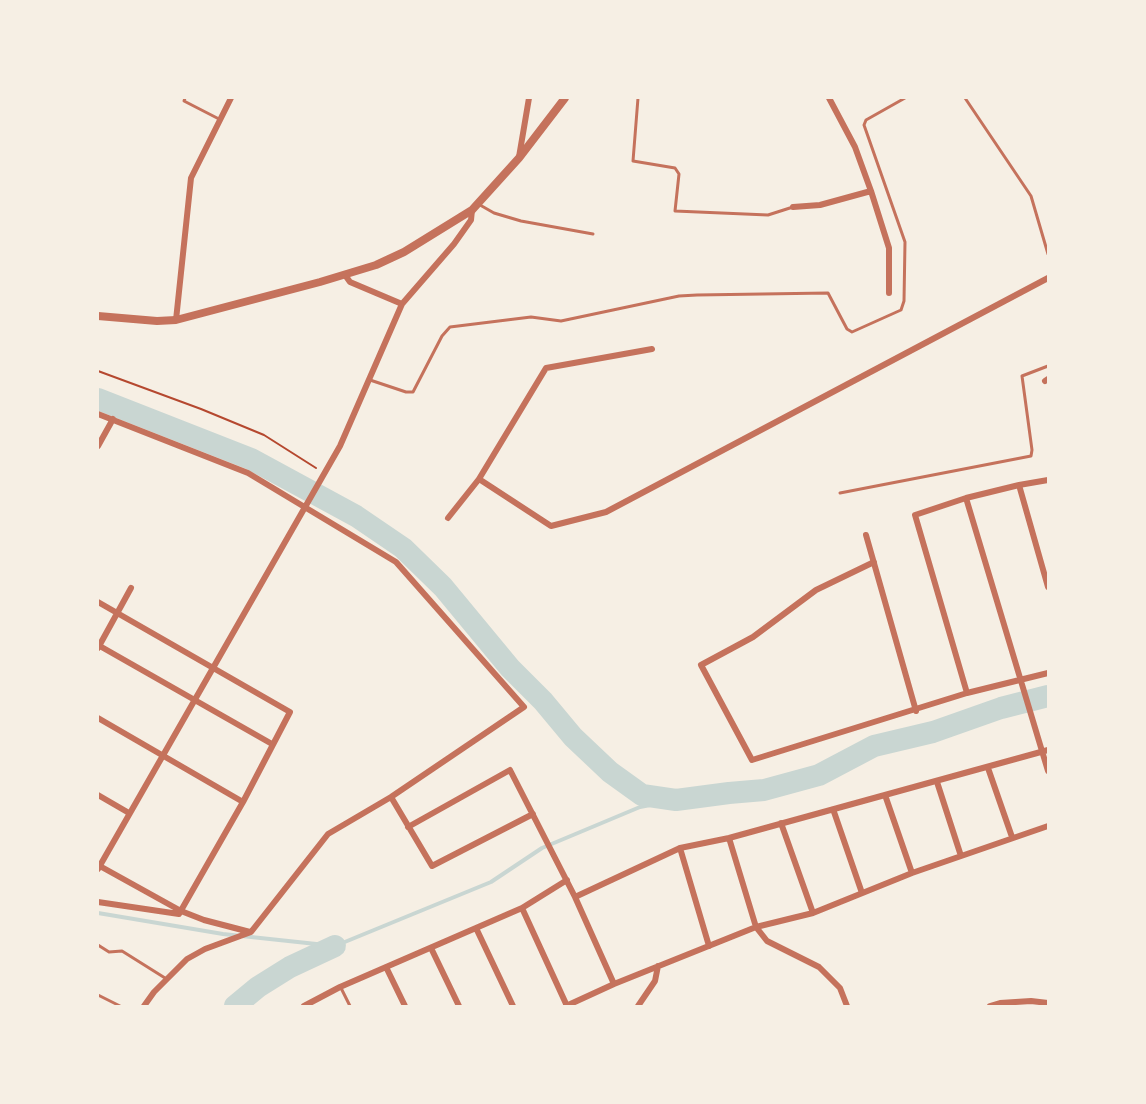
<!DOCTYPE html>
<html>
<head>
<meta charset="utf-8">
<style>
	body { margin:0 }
	#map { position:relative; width:1146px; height:1104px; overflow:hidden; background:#f6efe4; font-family:"PT Sans",sans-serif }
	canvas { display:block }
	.frame { position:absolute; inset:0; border:99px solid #f6efe4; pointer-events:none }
</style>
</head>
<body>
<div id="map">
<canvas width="1146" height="1104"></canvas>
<div class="frame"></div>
</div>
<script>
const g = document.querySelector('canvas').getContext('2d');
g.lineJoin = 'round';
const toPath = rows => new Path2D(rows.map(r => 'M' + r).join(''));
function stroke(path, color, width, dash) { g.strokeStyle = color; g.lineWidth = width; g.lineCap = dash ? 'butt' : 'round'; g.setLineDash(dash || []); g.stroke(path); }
const stream = toPath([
	[98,913,223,934,335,946,491,882,542,848,640,807,676,800]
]);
const river = toPath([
	[98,399,251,459,356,516,403,548,443,587,510,668,543,701,573,737,610,772,642,795,676,800,729,793,764,790,819,775,874,746,933,732,1001,708,1048,696],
	[235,1006,258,987,290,967,335,946]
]);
const path = toPath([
	[98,371,201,409,264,435,316,468]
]);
const service = toPath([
	[185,98,184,101,219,119],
	[638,98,633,161,675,168,679,174,675,211,768,215,793,207],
	[965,98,1031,196,1048,254],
	[480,205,494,213,521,221,593,234],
	[370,380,406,392,413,392,442,336,450,327,531,317,561,321,679,296,697,295,828,293,847,329,852,332,901,310,904,301,905,242,864,125,866,120,905,98],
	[840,493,1031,456,1032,450,1022,376,1048,366],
	[98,945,109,952,122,951,165,978],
	[341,988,350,1006],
	[98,995,120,1006]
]);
const minor = toPath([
	[829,98,855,147,871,191,889,248,889,293],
	[519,157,529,98],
	[793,207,820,205,871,191],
	[402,304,454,244,471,220,472,210],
	[176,320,191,178,231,98],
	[1045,381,1048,379],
	[98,414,248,473,396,562,524,707,391,797,328,834,251,932,205,949,187,959,154,992,144,1006],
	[98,446,113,419],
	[479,479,551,526,606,512,1048,278],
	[1019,485,1048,587],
	[966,498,1048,771],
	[448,518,479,479,546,368,652,349],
	[866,535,916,711],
	[874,562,816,590,753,637,701,665,752,760,967,693,1048,673],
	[98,602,290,712,243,802,179,914,98,902],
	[98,645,272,744],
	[98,648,131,588],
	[967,693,915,515,966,498,1019,485,1048,480],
	[98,718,243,802],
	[988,768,1012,837],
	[937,782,961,856],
	[98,795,129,813],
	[885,795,912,873],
	[391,797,432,866,533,814],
	[833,809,862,893],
	[781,823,813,913],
	[408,827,510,770,575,897,614,984],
	[729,838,756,927,767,941,819,967,840,988,847,1006],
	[680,848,709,946],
	[98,865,181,911,204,920,250,932],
	[98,869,340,446,402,304,350,282,345,275],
	[575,897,680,848,729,838,1048,750],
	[522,908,567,1006],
	[476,928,513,1006],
	[431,948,459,1006],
	[386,967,405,1006],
	[304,1006,340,987,522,908,567,880],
	[566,1006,614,984,756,927,813,913,912,873,1048,826],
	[638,1006,655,981,658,966],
	[990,1006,1000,1003,1031,1001,1048,1003]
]);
const tertiary = toPath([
	[98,316,157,321,176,320,320,282,376,265,404,252,472,210,519,158,565,98]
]);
stroke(stream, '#c9d6d2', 4);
stroke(river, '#c9d6d2', 22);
stroke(path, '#b5482f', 2);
stroke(service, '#c5725c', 3);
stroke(minor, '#c5725c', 6);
stroke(tertiary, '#c5725c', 8);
</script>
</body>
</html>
